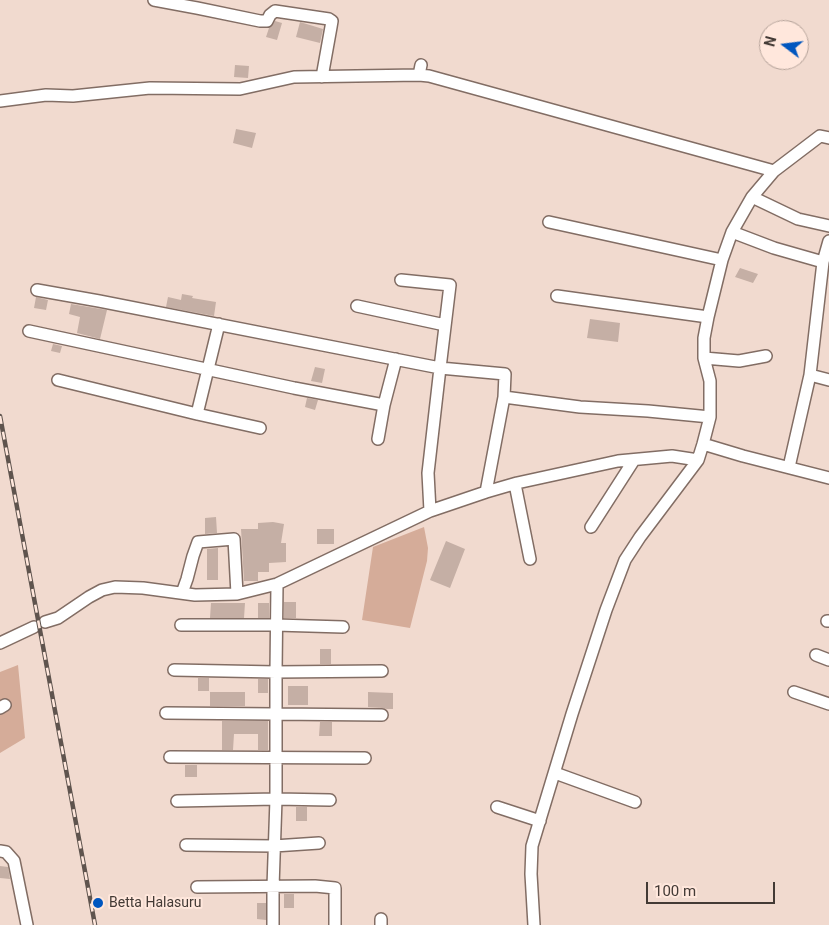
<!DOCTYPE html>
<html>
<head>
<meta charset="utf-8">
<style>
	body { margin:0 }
	#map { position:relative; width:829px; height:925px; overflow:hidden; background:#f1dacf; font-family:Roboto,sans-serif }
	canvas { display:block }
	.north { position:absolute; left:759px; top:20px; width:50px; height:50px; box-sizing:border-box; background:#ffe7dc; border:1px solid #b4a299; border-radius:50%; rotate:285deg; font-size:14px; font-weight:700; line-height:20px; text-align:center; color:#433a35 }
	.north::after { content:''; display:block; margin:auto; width:18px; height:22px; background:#0056bf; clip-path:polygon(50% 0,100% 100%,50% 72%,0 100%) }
	.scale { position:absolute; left:646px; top:882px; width:129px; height:22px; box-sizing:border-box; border:2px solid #433a35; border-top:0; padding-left:6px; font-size:15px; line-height:18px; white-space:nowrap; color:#433a35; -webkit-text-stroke:4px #ffe7dc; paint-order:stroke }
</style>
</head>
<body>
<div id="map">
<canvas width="829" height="925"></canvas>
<div class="north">N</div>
<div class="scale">100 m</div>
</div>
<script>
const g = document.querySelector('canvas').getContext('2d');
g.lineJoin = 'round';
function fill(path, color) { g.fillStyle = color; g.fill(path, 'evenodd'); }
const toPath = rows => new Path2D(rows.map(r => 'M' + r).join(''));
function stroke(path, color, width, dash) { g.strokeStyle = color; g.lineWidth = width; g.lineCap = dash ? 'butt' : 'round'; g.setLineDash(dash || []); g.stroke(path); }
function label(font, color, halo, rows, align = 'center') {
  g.font = font + ' Roboto,sans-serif'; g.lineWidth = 4; g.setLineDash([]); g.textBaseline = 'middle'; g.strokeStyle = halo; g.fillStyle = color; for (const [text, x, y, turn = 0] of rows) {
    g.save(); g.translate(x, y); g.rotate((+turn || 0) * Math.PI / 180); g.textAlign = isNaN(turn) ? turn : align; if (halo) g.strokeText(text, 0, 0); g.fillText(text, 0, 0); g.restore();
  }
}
const green = toPath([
	[424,527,428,548,427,561,410,628,362,620,373,547],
	[18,665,25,738,0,753,0,672]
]);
const building = toPath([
	[275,21,282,23,277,40,266,37,269,28,271,27],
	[300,22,323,29,320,43,296,37],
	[235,65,249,66,248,78,234,77],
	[236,129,256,133,252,148,233,143],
	[740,268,758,274,753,283,735,277],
	[182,294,193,296,192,298,216,302,214,316,166,307,168,297,181,300],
	[36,297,48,300,46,310,34,308],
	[71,304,107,310,100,339,77,333,80,317,69,314],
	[590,319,620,323,618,342,587,338],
	[53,344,62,346,60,353,51,351],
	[315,367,325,369,322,383,311,381],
	[307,398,318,400,315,410,305,407],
	[216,517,217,533,205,534,205,518],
	[273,522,284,524,281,543,286,543,286,562,269,563,269,572,258,572,258,581,244,581,241,529,258,529,258,523],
	[317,529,334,529,334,544,317,544],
	[446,541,465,549,450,588,430,580],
	[218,548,218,580,207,580,207,549],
	[284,602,296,602,296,618,284,618],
	[211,603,245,603,244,618,210,618],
	[258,603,269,603,269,618,258,618],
	[320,649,331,649,331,664,320,664],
	[198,678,209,678,209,691,198,691],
	[258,679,268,679,268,693,258,693],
	[288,686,308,686,308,705,288,705],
	[210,692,245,692,245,706,210,706],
	[368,692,393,693,393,709,387,709,382,708,368,707],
	[222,721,268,721,268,750,258,750,258,734,234,734,233,750,222,750],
	[320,722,332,722,332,736,319,736],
	[185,765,197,765,197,777,185,777],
	[296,807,307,807,307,821,296,821],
	[0,866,8,867,10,879,0,878],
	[284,894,294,894,294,908,284,908],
	[257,903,266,903,266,920,257,919]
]);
const minor = toPath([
	[154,0,197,8,260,21,267,21,270,15,275,11,329,19,332,21,331,27,322,77],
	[421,65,419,75,429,76,774,171],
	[0,101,46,95,73,96,150,88,240,89,294,77,419,75],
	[752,197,798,219,829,226],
	[549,222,722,260],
	[732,232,774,248,823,262,829,241],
	[37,290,99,301,440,368,450,285,401,280],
	[557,296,708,317],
	[357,306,445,325],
	[29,331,294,388,384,405],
	[704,358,739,361,766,356],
	[810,375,823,262],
	[58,380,197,414,219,324],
	[197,414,260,428],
	[378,439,384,405,396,359],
	[703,444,743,456,829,478],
	[789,467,810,375,829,380],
	[515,484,530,559],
	[486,492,504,397],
	[430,511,428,473,440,368,505,374,504,397,580,407,648,411,710,417],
	[591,527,634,460],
	[182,593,187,579,193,556,198,542,234,539,237,594],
	[827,621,829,621],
	[45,622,58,618,89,597,102,590,115,587,143,588,195,595,237,594,277,584,430,511,486,492,517,483,618,461,672,456,698,460],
	[181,625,276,625,343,627],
	[0,643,34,627],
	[816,655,829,660],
	[174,670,276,672,382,671],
	[794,692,829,704],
	[0,708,5,705],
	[166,713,382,715],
	[170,757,365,758],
	[555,773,635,802],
	[177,801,276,799,330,800],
	[497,807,540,821],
	[186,845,274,846,319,843],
	[0,851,6,852,14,861,27,925],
	[197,887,315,886,335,888,335,925],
	[273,925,273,887,276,799,276,672,277,584],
	[381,925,381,919],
	[534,925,531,874,532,846,572,714,606,610,625,560,640,537,698,460,703,444,710,417,710,381,704,358,704,338,708,317,722,260,732,232,752,197,774,171,820,136,829,138]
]);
const rail = toPath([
	[0,416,95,925]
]);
const markers = [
	[98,903,6,"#0056bf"]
];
const poiNames = [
	["Betta Halasuru",109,903]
];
fill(green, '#d5ac99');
fill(building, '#c5afa5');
stroke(minor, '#826d64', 14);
stroke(minor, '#fff', 11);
stroke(rail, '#5f544e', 4.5);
stroke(rail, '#ffe7dc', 2.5, [8]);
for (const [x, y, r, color] of markers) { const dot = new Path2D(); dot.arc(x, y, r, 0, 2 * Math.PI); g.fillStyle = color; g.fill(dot); stroke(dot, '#ffe7dc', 2); }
label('14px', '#433a35', '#ffe7dc', poiNames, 'left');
</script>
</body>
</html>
